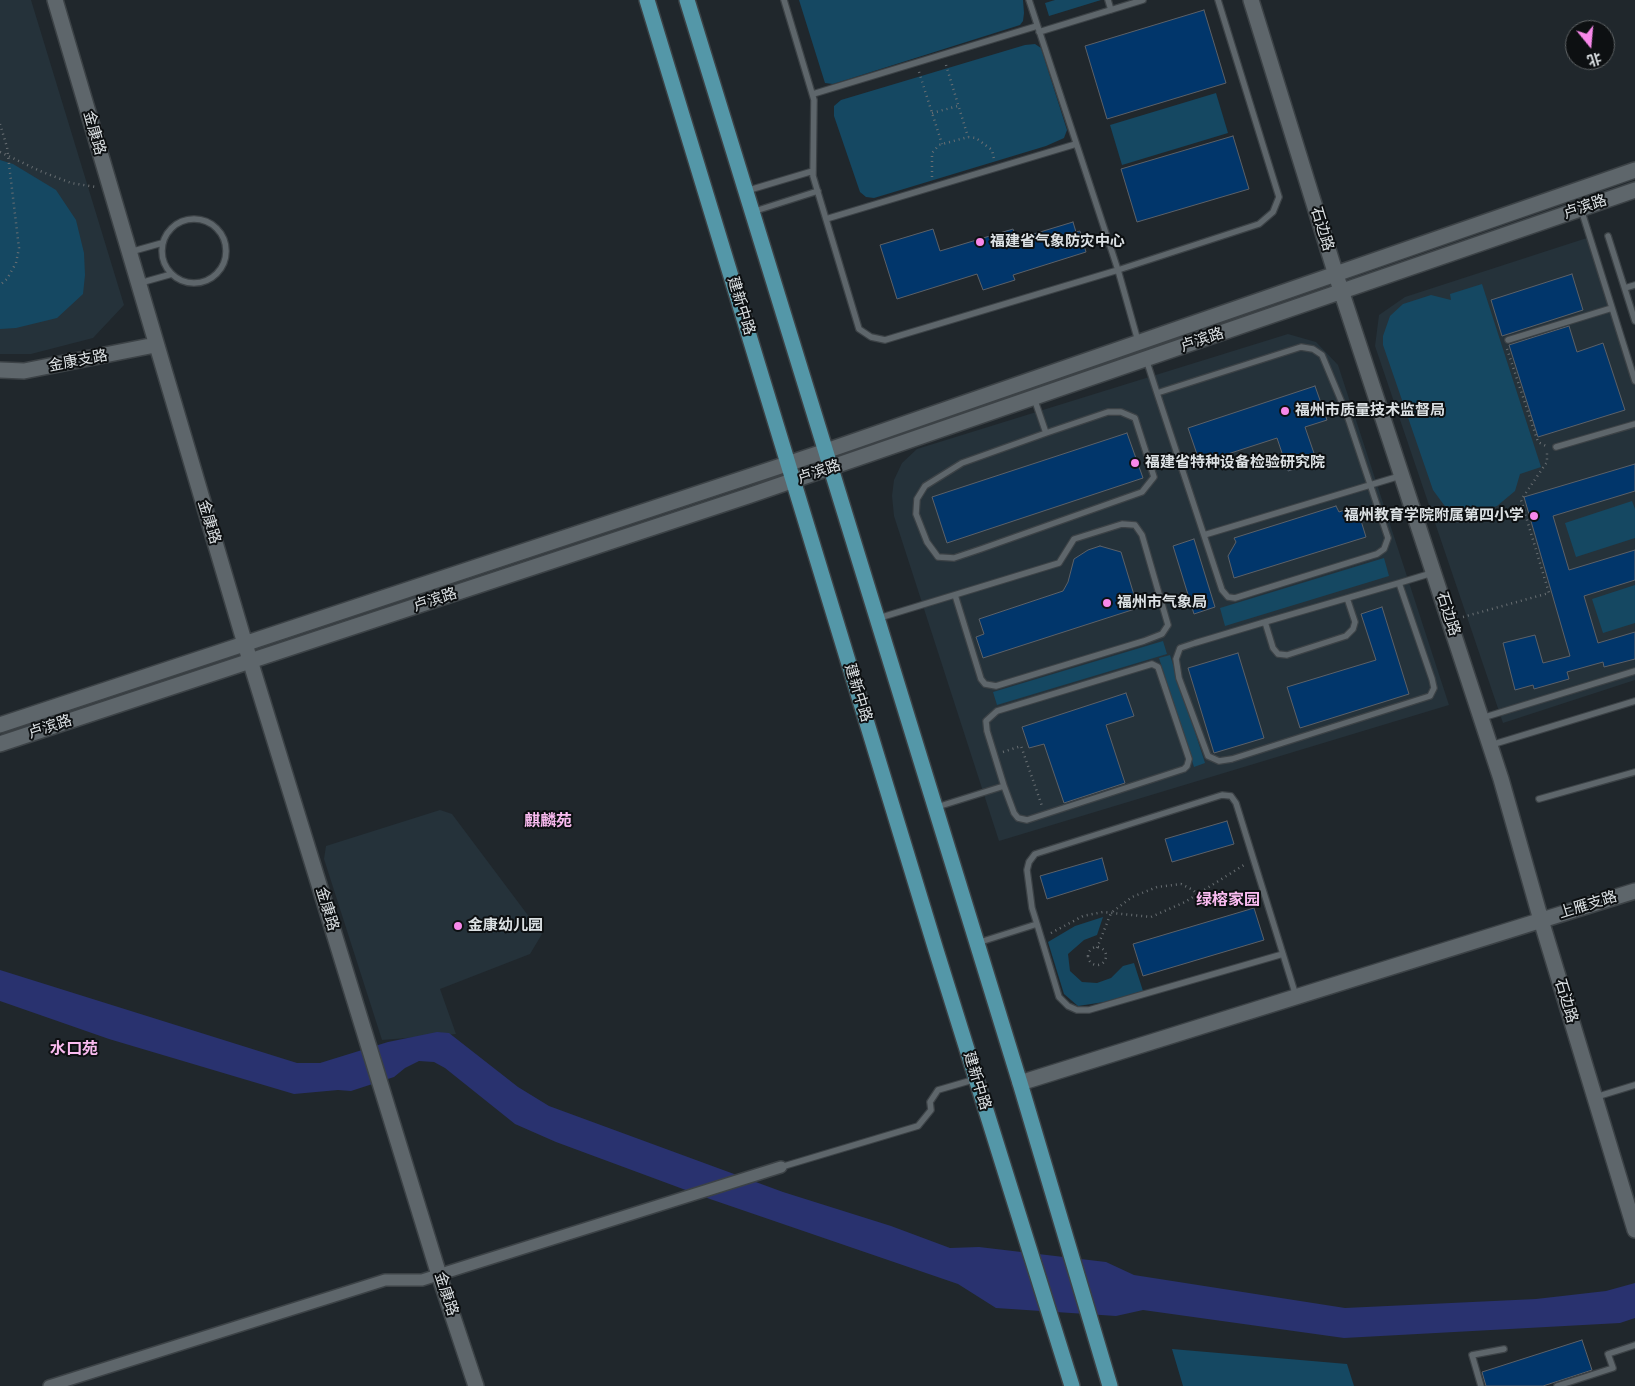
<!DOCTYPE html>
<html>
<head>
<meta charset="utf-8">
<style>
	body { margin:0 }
	#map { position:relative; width:1635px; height:1386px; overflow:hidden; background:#20272c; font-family:Rubik,"Noto Sans SC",sans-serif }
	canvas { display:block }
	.north { position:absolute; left:1565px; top:20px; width:50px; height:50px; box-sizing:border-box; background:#0d1012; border:1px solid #606466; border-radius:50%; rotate:163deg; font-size:14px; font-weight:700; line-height:20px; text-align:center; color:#dce1e4 }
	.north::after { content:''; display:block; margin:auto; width:18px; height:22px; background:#f888ea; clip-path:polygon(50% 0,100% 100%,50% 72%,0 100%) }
</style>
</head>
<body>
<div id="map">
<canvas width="1635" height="1386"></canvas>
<div class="north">北</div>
</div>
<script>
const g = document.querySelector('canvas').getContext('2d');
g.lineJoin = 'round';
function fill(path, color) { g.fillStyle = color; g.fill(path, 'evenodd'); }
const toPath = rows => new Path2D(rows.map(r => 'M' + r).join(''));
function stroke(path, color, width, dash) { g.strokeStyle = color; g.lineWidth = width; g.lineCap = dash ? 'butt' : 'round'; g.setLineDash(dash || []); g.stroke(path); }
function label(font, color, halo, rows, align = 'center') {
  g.font = font + ' Rubik,"Noto Sans SC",sans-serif'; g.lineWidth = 4; g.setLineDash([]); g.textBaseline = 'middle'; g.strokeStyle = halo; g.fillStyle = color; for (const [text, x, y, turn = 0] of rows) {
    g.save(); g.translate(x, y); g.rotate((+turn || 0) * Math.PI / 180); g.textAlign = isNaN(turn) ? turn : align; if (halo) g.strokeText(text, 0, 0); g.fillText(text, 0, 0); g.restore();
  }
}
const built = toPath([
	[0,0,31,0,124,305,93,338,31,354,0,354],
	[1593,236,1635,369,1635,680,1503,723,1375,346,1379,315,1405,297],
	[1288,334,1316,342,1338,365,1449,705,999,841,894,516,892,496,894,480,902,463,917,449],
	[440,810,452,814,542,934,530,954,440,989,456,1034,382,1040,324,859,326,846]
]);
const green = toPath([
	[799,0,1023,0,1024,13,1023,21,1020,25,833,84,825,83],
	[1055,0,1101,0,1049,16,1045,3],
	[1035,44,1041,48,1067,130,1064,138,1046,146,874,198,866,197,860,192,834,116,834,106,841,100,1025,45],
	[1216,93,1228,133,1122,165,1110,125],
	[0,160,13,164,56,190,76,220,84,253,85,275,83,294,57,318,16,328,0,329],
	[1482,284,1541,467,1520,474,1515,491,1497,506,1466,514,1452,511,1444,505,1433,490,1383,345,1383,336,1390,316,1403,304,1431,295,1451,300,1450,294],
	[1632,501,1635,509,1635,538,1576,557,1565,523],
	[1384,558,1389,576,1225,626,1220,608],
	[1635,585,1635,623,1603,633,1592,599],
	[1163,641,1167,654,997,705,993,692],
	[1170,655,1205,763,1194,767,1159,658],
	[1103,917,1097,935,1084,940,1068,954,1070,971,1082,982,1097,983,1111,978,1123,966,1134,963,1143,991,1104,1002,1078,1006,1064,994,1048,942,1075,926],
	[1172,1349,1347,1364,1354,1386,1183,1386]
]);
const water = toPath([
	[0,970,297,1063,320,1063,388,1042,437,1032,449,1033,518,1087,549,1106,783,1192,891,1226,950,1248,979,1247,1106,1262,1134,1275,1345,1308,1536,1299,1606,1291,1635,1283,1635,1318,1620,1323,1344,1338,1143,1310,1116,1316,996,1308,958,1284,710,1199,556,1142,515,1124,445,1068,434,1062,419,1061,405,1068,394,1077,351,1091,338,1090,294,1094,109,1039,0,1001]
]);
const building = toPath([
	[1204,10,1226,83,1107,119,1085,46,1204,10],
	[1233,136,1249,189,1137,222,1121,169,1233,136],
	[1073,222,1076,232,1080,231,1086,252,1013,275,1015,280,983,290,977,274,897,299,880,245,933,229,940,251,1013,229,1017,239,1073,222],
	[1572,274,1583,310,1502,336,1491,300,1572,274],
	[1569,326,1577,352,1603,343,1625,410,1538,437,1509,345,1569,326],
	[1315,386,1327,420,1305,427,1317,462,1288,471,1277,438,1200,463,1188,428,1315,386],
	[1127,433,1143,478,947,543,932,497,1127,433],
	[1635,464,1635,491,1553,516,1569,570,1635,550,1635,580,1584,596,1598,643,1635,632,1635,659,1604,667,1603,662,1567,672,1569,679,1534,689,1533,685,1515,690,1503,643,1535,635,1543,663,1570,656,1524,497,1635,464],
	[1336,506,1339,512,1350,508,1358,511,1366,537,1234,578,1228,556,1236,542,1234,538,1336,506],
	[1194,539,1215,607,1194,614,1173,546,1194,539],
	[1100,546,1121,552,1138,608,983,658,976,637,984,634,979,619,1063,591,1068,582,1074,559,1088,550,1100,546],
	[1382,607,1409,694,1300,728,1287,687,1376,660,1361,614,1382,607],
	[1238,653,1264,738,1214,753,1188,668,1238,653],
	[1126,693,1134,716,1106,725,1125,783,1064,803,1044,744,1029,748,1022,727,1126,693],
	[1227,821,1234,844,1172,862,1165,839,1227,821],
	[1102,858,1108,880,1047,899,1040,876,1102,858],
	[1254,908,1264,940,1143,976,1133,944,1254,908],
	[1582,1340,1592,1370,1543,1386,1486,1386,1482,1372,1582,1340]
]);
const path = toPath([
	[946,65,968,137],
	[919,72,942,144],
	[932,113,958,106],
	[0,124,7,147,19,248,16,263,7,279,0,285],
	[0,152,40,171,71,183,96,187],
	[932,177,932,153,939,145,968,137,976,138,992,150,994,159],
	[1507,349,1538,442,1546,446],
	[1463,617,1549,593,1521,500,1547,462,1547,452],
	[1003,752,1021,746,1042,806],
	[1051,933,1083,916,1103,912,1151,917,1185,902,1244,865],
	'1088 956a9 9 0 1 1 18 0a9 9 0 1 1-18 0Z',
	[1097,948,1111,913,1132,897,1157,887,1181,884,1193,890,1198,895]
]);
const lane = toPath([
	[784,0,814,100,813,176,859,329,871,337,885,340,1118,270,1259,224,1273,212,1279,197,1218,0],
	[1029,0,1118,270,1138,341],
	[1108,0,1111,10],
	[1039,32,1143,0],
	[813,94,1037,26],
	[746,191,813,171],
	[1581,209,1635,381],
	[752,212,818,191],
	'162 251a32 32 0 1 1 64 0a32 32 0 1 1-64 0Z',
	[826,219,1076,144],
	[1608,236,1635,321],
	[130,252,162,243],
	[140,283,172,274],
	[1625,288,1635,285],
	[1508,340,1612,308],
	[1146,359,1157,393,1189,490,1222,590,1228,597,1235,598,1377,554,1384,549,1388,538,1347,415,1322,355,1313,349,1301,347,1157,393],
	[1034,398,1046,433,962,463,925,486,917,499,916,514,927,542,938,557,954,558,981,549,1142,492,1154,477,1135,418,1121,412,1108,412,1046,433],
	[1556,447,1635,424],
	[1204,535,1400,476],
	[1399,583,1432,679,1434,688,1430,696,1232,759,1219,761,1208,756,1179,678,1176,659,1180,648,1195,643,1265,622,1399,583,1432,573],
	[879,618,1059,563,1074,539,1122,524,1135,525,1142,535,1168,625,1162,634,1144,641,996,686,985,684,981,679,955,595],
	[1265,622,1273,648,1278,654,1287,655,1346,636,1353,629,1355,622,1347,598],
	[1482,718,1635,671],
	[1491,745,1635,701],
	[1539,799,1635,772],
	[937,807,1004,786,987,731,986,721,997,711,1152,664,1158,667,1189,759,1187,766,1184,769,1027,820,1018,818,1014,813,1004,786],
	[1037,924,1059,997,1068,1006,1077,1010,1089,1010,1283,954],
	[977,943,1037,924,1032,908,1027,870,1029,862,1035,854,1222,795,1231,796,1236,803,1296,996],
	[1596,1097,1635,1085],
	[781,1167,918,1126,931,1110,930,1102,938,1090,976,1079],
	[1481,1386,1472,1355,1504,1349],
	[1557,1386,1613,1368,1608,1354,1635,1345]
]);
const street = toPath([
	[49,1386,385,1280,422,1280,781,1167]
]);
const secondary = toPath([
	[55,0,245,644,439,1275,476,1386],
	[1251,0,1336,275,1501,779,1541,920,1635,1230],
	[0,370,24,371,155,345],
	[0,725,826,451,1635,170],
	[0,744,748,496,1635,190],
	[1020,1083,1635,891]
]);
const primary = toPath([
	[647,0,936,950,1072,1386],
	[687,0,1020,1083,1110,1386]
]);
const markers = [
	[980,242,5,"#f888ea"],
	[1285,411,5,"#f888ea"],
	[1135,463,5,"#f888ea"],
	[1534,516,5,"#f888ea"],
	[1107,603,5,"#f888ea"],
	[458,926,5,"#f888ea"]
];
const streetNames = [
	["金康路",94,133,74],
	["卢滨路",1585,207,-19],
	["石边路",1322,229,73],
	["建新中路",741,306,73],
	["卢滨路",1202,340,-19],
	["金康支路",78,361,-11],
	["卢滨路",819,472,-19],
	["金康路",209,522,73],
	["卢滨路",435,600,-18],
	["石边路",1448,614,72],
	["建新中路",858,693,73],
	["卢滨路",50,727,-18],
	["上雁支路",1588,905,-17],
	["金康路",327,909,73],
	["石边路",1566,1001,73],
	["建新中路",977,1081,73],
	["金康路",446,1294,72]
];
const poiNames = [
	["福建省气象防灾中心",990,242],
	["福州市质量技术监督局",1295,411],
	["福建省特种设备检验研究院",1145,463],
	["福州教育学院附属第四小学",1524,516,"right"],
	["福州市气象局",1117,603],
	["金康幼儿园",468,926]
];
const neighbourhoodNames = [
	["麒麟苑",548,821],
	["绿榕家园",1228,900],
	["水口苑",74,1049]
];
fill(built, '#25323a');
fill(green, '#154862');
fill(water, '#29326f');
fill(building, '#01366b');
stroke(building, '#5c6168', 1);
stroke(lane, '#3c4246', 8);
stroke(street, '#3c4246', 14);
stroke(secondary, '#3c4246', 18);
stroke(primary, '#3c4246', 18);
stroke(path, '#696f73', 2.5, [1, 4]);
stroke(lane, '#5e666b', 5.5);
stroke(street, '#5e666b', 11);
stroke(secondary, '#5e666b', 15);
stroke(primary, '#5497a8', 15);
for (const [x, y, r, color] of markers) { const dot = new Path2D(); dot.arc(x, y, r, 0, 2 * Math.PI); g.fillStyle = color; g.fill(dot); stroke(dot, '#0d1012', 2); }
label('15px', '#dce1e4', '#0d1012', streetNames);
label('bold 15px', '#dce1e4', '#0d1012', poiNames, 'left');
label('bold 16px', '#fabbf0', '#0d1012', neighbourhoodNames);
</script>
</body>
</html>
